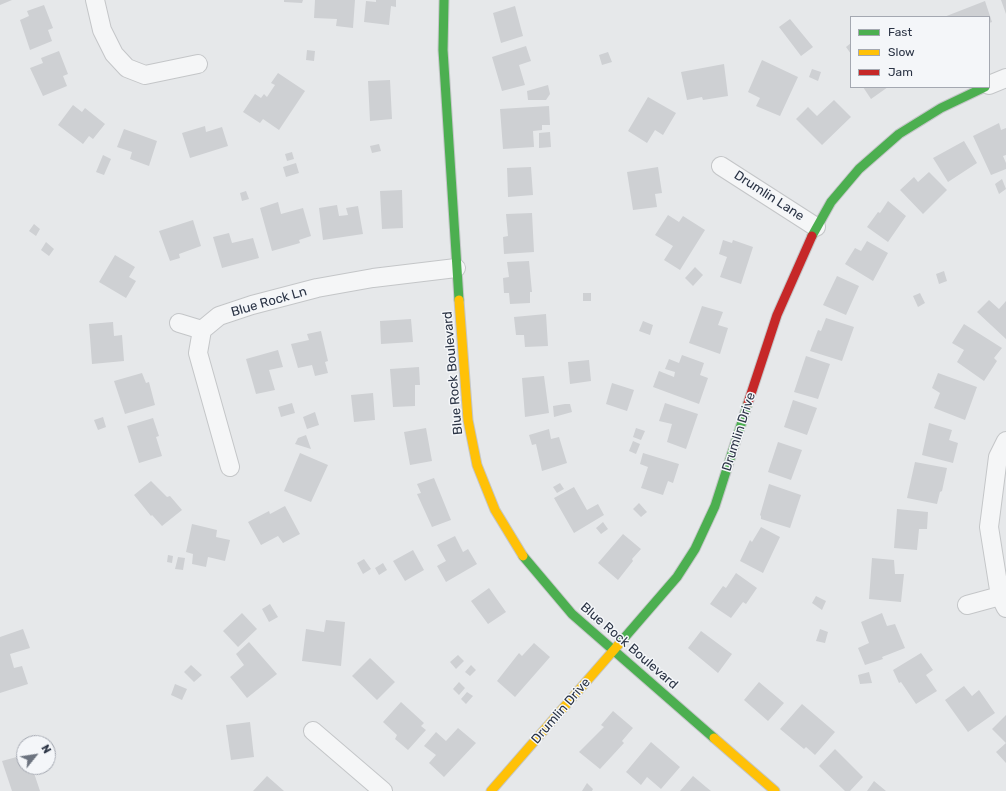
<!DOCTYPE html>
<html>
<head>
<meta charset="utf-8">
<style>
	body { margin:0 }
	#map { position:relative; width:1006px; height:791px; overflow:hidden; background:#e6e8ea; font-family:Rubik,sans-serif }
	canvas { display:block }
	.legend { position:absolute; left:850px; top:16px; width:140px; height:72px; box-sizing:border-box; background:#f4f6f9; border:1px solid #a4a8b1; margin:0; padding:5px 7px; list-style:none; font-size:12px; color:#2b3445 }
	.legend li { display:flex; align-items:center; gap:8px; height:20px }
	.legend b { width:20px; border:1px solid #a4a8b1 }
	.north { position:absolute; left:16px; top:735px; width:40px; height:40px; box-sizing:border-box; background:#f4f6f9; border:1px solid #a4a8b1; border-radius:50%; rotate:60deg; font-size:11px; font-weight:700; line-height:16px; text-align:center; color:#2b3445 }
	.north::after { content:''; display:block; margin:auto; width:14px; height:18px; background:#6c737f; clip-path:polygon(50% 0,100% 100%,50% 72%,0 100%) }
</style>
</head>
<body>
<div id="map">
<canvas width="1006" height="791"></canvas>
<ul class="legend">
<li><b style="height:5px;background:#4caf50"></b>Fast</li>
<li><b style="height:5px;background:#ffc107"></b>Slow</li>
<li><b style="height:5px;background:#c62828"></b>Jam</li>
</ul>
<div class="north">N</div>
</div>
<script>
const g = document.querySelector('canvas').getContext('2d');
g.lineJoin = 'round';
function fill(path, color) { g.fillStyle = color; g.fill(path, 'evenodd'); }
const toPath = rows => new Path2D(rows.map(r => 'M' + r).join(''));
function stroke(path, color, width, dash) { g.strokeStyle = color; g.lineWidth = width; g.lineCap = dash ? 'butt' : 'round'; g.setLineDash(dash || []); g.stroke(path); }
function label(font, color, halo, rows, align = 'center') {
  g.font = font + ' Rubik,sans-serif'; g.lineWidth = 3; g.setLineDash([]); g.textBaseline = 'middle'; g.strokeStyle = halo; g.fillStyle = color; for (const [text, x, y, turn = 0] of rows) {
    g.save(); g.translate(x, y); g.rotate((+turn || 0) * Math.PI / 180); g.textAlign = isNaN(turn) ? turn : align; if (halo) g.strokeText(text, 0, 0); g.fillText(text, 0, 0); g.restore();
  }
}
const building = toPath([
	[0,0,12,0,0,5],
	[284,0,303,0,302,3,284,2],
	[315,0,355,0,353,28,336,26,337,19,314,18],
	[376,0,396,0,396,7,391,6,389,25,364,22,366,1,376,2],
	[1001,0,1006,0,1006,14],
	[985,1,992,22,989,23,989,17,944,17],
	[44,5,53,28,48,30,52,41,30,50,20,20,29,16,27,11],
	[515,6,523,36,501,43,493,13],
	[790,19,813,47,801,56,779,27],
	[851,43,851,54,846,47],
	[526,46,531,61,519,65,525,85,502,91,492,57],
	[307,50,315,51,314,61,306,60],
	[59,51,68,74,63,76,67,86,43,96,30,68,43,63,41,58],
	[608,52,612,62,602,65,599,55],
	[762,60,798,77,780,116,756,106,760,98,748,92],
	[724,64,728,96,703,100,702,97,687,100,681,72],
	[812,69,821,72,818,81,809,77],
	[278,73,305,91,279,130,263,119,260,123,243,112,255,94,261,98,264,94,267,97,275,85,271,83],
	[390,80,392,119,370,121,368,81],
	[548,85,550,94,546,100,528,100,527,91],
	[863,87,888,87,871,99],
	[648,97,676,113,663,135,655,130,647,143,628,131],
	[834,100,851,117,822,145,796,119,808,107,817,116],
	[73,105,82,112,85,108,105,124,93,139,89,136,83,144,58,125],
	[549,106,550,125,542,125,542,130,533,131,534,147,503,149,500,109],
	[999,123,1001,130,1006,128,1006,155,1003,156,1006,163,1006,169,991,175,973,136],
	[205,126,206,132,222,127,228,146,190,158,182,133],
	[124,129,157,141,149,166,130,159,132,152,117,147],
	[550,132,551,147,539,148,539,133],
	[964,141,977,163,948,182,933,158],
	[379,144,381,151,372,153,370,146],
	[292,152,294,159,287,161,285,154],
	[103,155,111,159,104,175,96,172],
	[296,163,299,173,286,177,283,167],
	[531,167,533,195,508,197,507,168],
	[658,167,662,193,655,194,657,207,633,210,627,172],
	[929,172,947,190,923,214,900,190,914,177,918,182],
	[1002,179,1006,189,999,194,995,184],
	[402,190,403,228,382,229,380,191],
	[246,191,249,199,242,201,240,193],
	[888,201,906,216,888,242,867,227,878,212,880,213],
	[278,202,281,214,303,208,311,236,299,240,300,243,272,251,260,208],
	[337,205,339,216,348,215,346,208,358,206,363,234,323,240,319,208],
	[532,213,534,252,504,254,503,237,508,236,506,214],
	[668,215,679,222,683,216,705,230,680,270,664,260,673,246,655,235],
	[193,220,201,246,179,254,180,258,170,261,159,231],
	[34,224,40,229,36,236,29,231],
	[229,233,232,243,253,238,259,258,222,268,213,237],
	[723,240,732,243,733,240,753,247,741,284,720,277,727,257,719,254],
	[867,241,888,253,873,281,845,264,855,248,861,251],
	[46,242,54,249,49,256,41,250],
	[115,255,135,267,129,277,136,281,126,298,99,282],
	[529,261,532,292,530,292,530,303,510,304,509,293,504,293,503,278,509,277,507,262],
	[695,267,703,275,693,286,685,278],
	[944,271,947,281,939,284,936,274],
	[837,276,859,286,846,315,823,305],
	[583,293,591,293,591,301,583,301],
	[920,293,925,303,918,307,913,296],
	[989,300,999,309,1006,301,1006,339,977,312],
	[702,306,723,312,718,325,728,328,720,354,689,343],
	[546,314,548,346,525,347,524,335,516,335,514,317],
	[826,318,854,327,842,361,810,351,818,330,821,331],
	[411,319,413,342,381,344,380,321],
	[643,321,653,325,650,335,639,331],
	[113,322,114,336,122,335,124,361,92,364,89,324],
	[964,324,1002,348,994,358,997,361,984,381,957,362,964,350,952,343],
	[321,331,328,361,325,362,328,373,315,376,312,365,298,368,291,344,309,340,307,334],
	[278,350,283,367,269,370,275,390,256,394,246,359],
	[682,355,704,363,700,375,708,378,699,404,653,387,659,371,674,377,675,372,665,369,669,359,679,363],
	[806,356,830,364,818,399,794,392],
	[589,360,591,381,570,384,568,362],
	[419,367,420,385,415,385,415,406,393,407,390,369],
	[142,373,146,383,149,382,155,405,125,414,114,381],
	[938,373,977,387,965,420,934,408,940,393,932,388],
	[544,376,549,413,525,417,522,378],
	[612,383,634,390,627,411,606,404],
	[373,393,375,420,354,422,351,395],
	[793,400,817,408,807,435,784,427],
	[292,403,295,413,281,417,278,407],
	[665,403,698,414,686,449,667,442,672,424,659,421],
	[565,404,570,404,572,412,554,417,553,406],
	[315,412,319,425,307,429,303,417],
	[103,417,106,427,98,430,94,420],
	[153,418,159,436,156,437,162,456,139,463,127,426],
	[929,423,952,430,949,440,958,443,953,463,922,455],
	[426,428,432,461,410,465,404,432],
	[636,428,645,431,641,440,633,437],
	[549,429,551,439,559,437,567,463,542,471,536,444,532,445,529,435],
	[306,435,311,449,295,444,298,438],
	[633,441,640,444,636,454,629,451],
	[778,442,802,450,791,480,768,472],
	[300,453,328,465,311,502,284,491],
	[643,453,679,464,673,483,668,481,663,495,641,488,648,467,640,464],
	[915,462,947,468,942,491,940,492,937,504,907,498],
	[434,478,451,520,432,527,417,494,421,493,417,484],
	[151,481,167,497,170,496,182,510,162,526,152,515,151,516,134,495],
	[560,483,564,489,557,493,553,487],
	[769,484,801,495,790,528,761,519,761,516,760,515],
	[574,487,587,510,598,504,604,515,574,533,554,498],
	[639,503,647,512,641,517,633,509],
	[285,506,300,534,283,543,278,536,261,545,248,522,269,511,270,514],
	[897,509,928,512,927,529,919,529,917,550,894,548],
	[603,522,608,529,601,534,596,528],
	[192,524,217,530,216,537,230,540,225,561,208,557,206,567,192,564,193,554,186,552],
	[761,527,780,537,763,573,740,561,750,540,752,542],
	[623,534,641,549,632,559,633,561,618,580,598,563],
	[455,536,463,552,468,549,477,564,446,582,437,566,446,561,437,545],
	[413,550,424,570,405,581,393,561],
	[168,555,173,556,172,563,167,562],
	[178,557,185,558,183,570,175,569],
	[872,558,894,560,895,574,904,574,901,602,869,599],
	[364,559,371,569,363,574,357,563],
	[383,563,387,570,379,575,375,568],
	[736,573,757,588,746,604,743,602,731,618,710,604,723,586,726,588],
	[489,588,506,612,488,624,471,601],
	[816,596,826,601,822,610,812,603],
	[270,604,278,617,269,622,262,609],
	[242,613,257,629,238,647,223,631],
	[882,613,887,626,895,624,905,648,882,657,883,659,865,665,858,648,869,643,861,622],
	[326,620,345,622,341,666,302,661,306,629,324,632],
	[23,629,30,648,10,654,14,668,22,666,28,684,0,693,0,637],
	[820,629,828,632,825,643,816,641],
	[701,631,732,654,718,673,688,648],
	[249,642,277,674,247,698,230,677,244,665,236,654],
	[534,643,550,657,515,697,497,681,519,653,522,656],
	[921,653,933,670,926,675,937,691,916,704,901,682,899,683,893,670],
	[458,655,464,661,456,669,450,662],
	[370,658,395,682,377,700,352,676],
	[191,665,202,675,194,682,184,672],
	[471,665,476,670,470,676,465,672],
	[869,672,872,683,860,684,858,675],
	[459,682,465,688,459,695,453,689],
	[759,682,784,703,768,721,744,700],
	[175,684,187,689,182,700,171,695],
	[964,686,972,696,979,690,995,713,968,732,945,700],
	[467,692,473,696,466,704,461,699],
	[401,702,424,723,421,726,426,730,408,750,395,739,397,735,383,722],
	[802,704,835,732,815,755,806,747,804,749,780,729],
	[613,711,633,728,622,741,624,743,600,769,579,752,604,727,601,725],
	[1006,715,1006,743,992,729],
	[250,722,254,757,231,760,226,725],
	[458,728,476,743,444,777,429,763,436,755,424,746,436,732,446,741],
	[651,742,680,767,661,789,647,777,641,785,626,772],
	[1006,743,1006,763,996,752],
	[835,749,863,777,850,791,845,791,819,766],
	[24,755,24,767,32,767,40,791,12,791,2,761],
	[267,776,284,791,253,791],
	[693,776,706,787,711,791,680,791],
	[874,781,886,791,867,791],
	[587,783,593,789,592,791,582,791]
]);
const street = toPath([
	[95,0,102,30,114,54,127,68,145,75,198,64],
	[989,85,1006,78],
	[721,166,816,227],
	[179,323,202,330],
	[1006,441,998,457,989,527,1000,596,1006,608],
	[230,467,198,353,202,330,219,316,252,305,317,288,373,278,456,268],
	[967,605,1000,596],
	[313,731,383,791]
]);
const fast = toPath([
	[444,0,443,50,459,300],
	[812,236,831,202,859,169,899,134,941,108,985,87],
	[523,556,572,614,714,738],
	[619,644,677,577,695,549,715,506,748,403]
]);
const slow = toPath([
	[459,300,468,420,477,465,495,510,523,556],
	[714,738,775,791],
	[491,791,619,644]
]);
const jam = toPath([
	[748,403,777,315,812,236]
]);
const streetNames = [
	["Drumlin Lane",769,196,33],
	["Blue Rock Ln",269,302,-16],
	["Blue Rock Boulevard",453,373,-95],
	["Drumlin Drive",739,432,-72],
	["Blue Rock Boulevard",629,646,41],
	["Drumlin Drive",561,711,-49]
];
fill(building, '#ced0d3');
stroke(street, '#c4c6c8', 20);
stroke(fast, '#c4c6c8', 11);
stroke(slow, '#c4c6c8', 11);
stroke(jam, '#c4c6c8', 11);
stroke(street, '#f5f6f7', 18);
stroke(fast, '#4caf50', 9);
stroke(slow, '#ffc107', 9);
stroke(jam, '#c62828', 9);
label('13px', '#2b3445', '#f4f6f9', streetNames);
</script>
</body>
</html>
